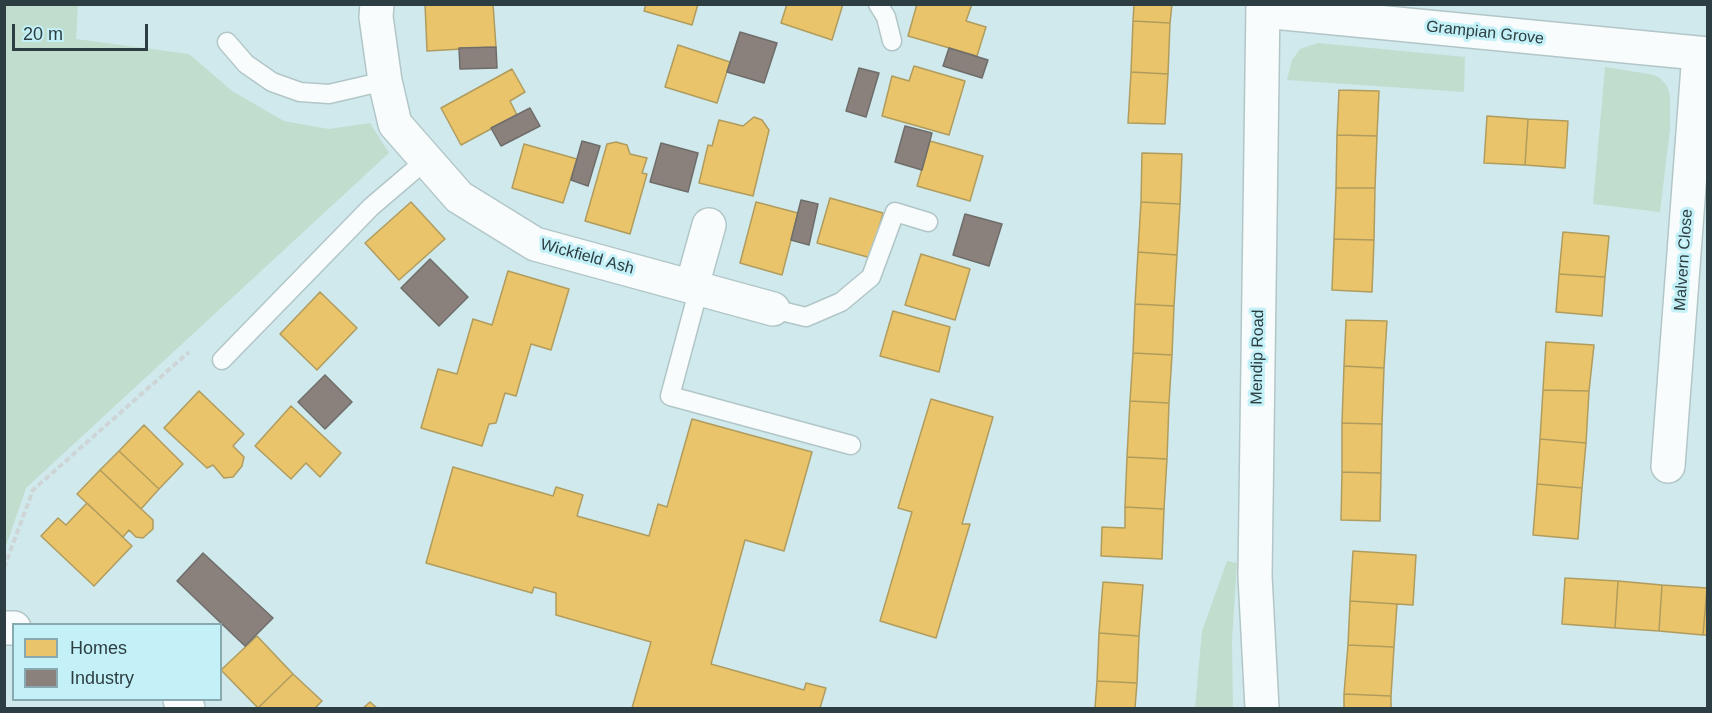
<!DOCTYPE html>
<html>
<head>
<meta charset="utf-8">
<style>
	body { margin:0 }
	#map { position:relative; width:1712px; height:713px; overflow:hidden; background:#d0e9ec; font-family:Arial,sans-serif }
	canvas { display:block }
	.frame { position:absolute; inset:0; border:6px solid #2c3e41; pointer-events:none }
	.legend { position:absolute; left:12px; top:623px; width:210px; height:78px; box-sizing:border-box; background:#c4f1f8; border:2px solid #87a9af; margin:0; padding:8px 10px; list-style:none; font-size:18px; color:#2c3e41 }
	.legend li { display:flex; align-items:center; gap:12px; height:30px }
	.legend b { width:30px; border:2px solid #87a9af }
	.scale { position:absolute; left:12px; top:24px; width:136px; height:27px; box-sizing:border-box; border:3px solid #2c3e41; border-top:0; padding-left:8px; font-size:18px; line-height:21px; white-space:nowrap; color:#2c3e41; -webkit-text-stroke:4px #c4f1f8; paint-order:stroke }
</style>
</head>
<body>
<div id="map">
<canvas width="1712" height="713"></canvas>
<div class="frame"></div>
<ul class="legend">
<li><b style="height:16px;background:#e9c46a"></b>Homes</li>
<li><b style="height:16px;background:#8a817c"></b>Industry</li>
</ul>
<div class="scale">20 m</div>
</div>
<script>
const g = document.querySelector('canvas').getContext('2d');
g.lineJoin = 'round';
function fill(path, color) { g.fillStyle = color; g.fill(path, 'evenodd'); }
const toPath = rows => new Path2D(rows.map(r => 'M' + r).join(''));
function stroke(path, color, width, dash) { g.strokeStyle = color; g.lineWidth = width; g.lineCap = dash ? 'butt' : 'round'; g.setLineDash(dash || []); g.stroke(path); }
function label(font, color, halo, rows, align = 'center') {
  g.font = font + ' Arial,sans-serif'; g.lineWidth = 6; g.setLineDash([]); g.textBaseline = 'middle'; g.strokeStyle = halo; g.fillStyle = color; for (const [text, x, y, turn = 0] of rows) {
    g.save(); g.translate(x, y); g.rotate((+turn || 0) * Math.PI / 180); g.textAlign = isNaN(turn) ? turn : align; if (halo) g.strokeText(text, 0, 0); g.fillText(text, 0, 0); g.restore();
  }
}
const green = toPath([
	[5,4,78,5,76,39,189,54,232,91,284,121,329,129,370,123,389,153,26,488,5,549],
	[1318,43,1465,57,1464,92,1287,80,1292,60,1300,49],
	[1605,67,1649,74,1659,77,1667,86,1670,96,1670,129,1660,212,1593,204],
	[1227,561,1237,563,1232,640,1233,708,1195,708,1202,631]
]);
const homes = toPath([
	[425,4,493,4,496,47,427,51,425,4],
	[646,4,698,4,692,25,644,11,646,4],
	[787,4,843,4,832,40,781,23,787,4],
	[917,4,972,4,966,21,986,27,977,56,908,36,917,4],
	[1134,4,1172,4,1170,23,1133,21,1134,4],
	[1133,21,1170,23,1168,74,1131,72,1133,21],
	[678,45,730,62,717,103,665,87,678,45],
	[914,66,965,81,949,135,882,116,892,76,909,81,914,66],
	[512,69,525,92,510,101,517,115,461,145,441,108,512,69],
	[1131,72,1168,74,1165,124,1128,123,1131,72],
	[1339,90,1379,91,1377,136,1337,135,1339,90],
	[1487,116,1528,119,1525,165,1484,163,1487,116],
	[754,117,762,120,769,130,753,196,699,183,708,145,712,146,719,120,743,126,754,117],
	[1528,119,1568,121,1565,168,1525,165,1528,119],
	[1337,135,1377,136,1375,188,1336,188,1337,135],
	[930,141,983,156,970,201,917,186,930,141],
	[616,142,627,145,630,154,647,158,642,173,647,174,630,234,585,221,607,144,616,142],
	[524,144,577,159,563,203,512,188,524,144],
	[1142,153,1182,154,1180,204,1141,202,1142,153],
	[1336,188,1375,188,1374,240,1334,239,1336,188],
	[830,198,883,213,871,258,817,243,830,198],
	[411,202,445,239,399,280,365,243,411,202],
	[756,202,798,213,782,275,740,263,756,202],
	[1141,202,1180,204,1177,255,1138,252,1141,202],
	[1563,232,1609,236,1605,277,1559,274,1563,232],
	[1334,239,1374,240,1372,292,1332,290,1334,239],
	[1138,252,1177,255,1174,306,1135,304,1138,252],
	[921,254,970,269,955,320,905,305,921,254],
	[508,271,569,289,551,350,531,344,516,396,505,393,496,423,489,424,482,446,421,428,438,369,457,374,473,319,492,325,508,271],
	[1559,274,1605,277,1602,316,1556,312,1559,274],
	[320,292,357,328,317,370,280,334,320,292],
	[1135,304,1174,306,1172,355,1133,353,1135,304],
	[893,311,950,327,939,372,880,356,893,311],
	[1346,320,1387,321,1384,368,1344,366,1346,320],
	[1546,342,1594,345,1589,391,1543,390,1546,342],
	[1133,353,1172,355,1169,403,1130,401,1133,353],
	[1344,366,1384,368,1382,424,1342,423,1344,366],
	[1543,390,1589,391,1586,443,1540,439,1543,390],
	[199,391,244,434,233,446,244,457,242,466,233,477,224,478,213,465,207,468,164,428,199,391],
	[931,399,993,417,962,524,970,524,936,638,880,621,912,512,898,508,931,399],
	[1130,401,1169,403,1167,459,1127,457,1130,401],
	[291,406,341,453,320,477,306,463,291,479,255,446,291,406],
	[692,419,812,452,784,551,745,540,711,664,804,690,806,683,826,688,820,708,632,708,651,642,556,615,556,593,534,587,532,593,426,563,453,467,553,496,556,487,583,495,577,516,649,536,658,504,667,507,692,419],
	[1342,423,1382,424,1381,473,1342,472,1342,423],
	[144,425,183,464,159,489,119,451,144,425],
	[1540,439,1586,443,1582,488,1537,484,1540,439],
	[119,451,159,489,141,509,100,470,119,451],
	[1127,457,1167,459,1164,509,1125,507,1127,457],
	[100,470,153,520,153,529,143,538,136,537,129,530,123,537,77,494,100,470],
	[1342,472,1381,473,1380,521,1341,520,1342,472],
	[1537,484,1582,488,1578,539,1533,535,1537,484],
	[87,503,132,546,94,586,41,536,58,518,66,525,87,503],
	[1125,507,1164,509,1162,559,1101,556,1102,527,1125,528,1125,507],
	[1353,551,1416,555,1413,605,1350,601,1353,551],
	[1565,578,1618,581,1615,628,1562,624,1565,578],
	[1618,581,1662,585,1659,631,1615,628,1618,581],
	[1103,582,1143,585,1139,636,1099,633,1103,582],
	[1662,585,1707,588,1703,635,1659,631,1662,585],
	[1707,588,1708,588,1708,635,1703,635,1707,588],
	[1350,601,1397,604,1394,647,1348,645,1350,601],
	[1099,633,1139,636,1137,683,1097,681,1099,633],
	[257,636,293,674,258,708,221,670,257,636],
	[1348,645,1394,647,1391,696,1344,694,1348,645],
	[293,674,322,701,315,708,258,708,293,674],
	[1097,681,1137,683,1135,708,1095,708,1097,681],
	[1344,694,1391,696,1391,708,1344,708,1344,694],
	[370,702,377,708,363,708,370,702]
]);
const industry = toPath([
	[740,32,777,43,764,83,727,72,740,32],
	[496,47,497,68,460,69,459,48,496,47],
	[949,48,988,60,982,78,943,66,949,48],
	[859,68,879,73,866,117,846,111,859,68],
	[530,108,540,126,501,146,491,128,530,108],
	[905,126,932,133,922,170,895,162,905,126],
	[582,141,600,146,588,186,571,180,582,141],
	[661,143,698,153,688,192,650,182,661,143],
	[801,200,818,204,809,245,791,240,801,200],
	[965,214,1002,224,989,266,953,255,965,214],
	[430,259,468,297,439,326,401,288,430,259],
	[325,375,352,402,325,429,298,402,325,375],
	[203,553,273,618,245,646,177,581,203,553]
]);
const path = toPath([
	[4,568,33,490,189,352]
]);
const lane = toPath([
	[878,4,886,17,892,41],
	[227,42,246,64,272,82,300,92,329,94,385,81],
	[699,288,670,396,851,445],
	[773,309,806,317,841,302,871,277,895,212,928,222],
	[222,360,371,207,426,160]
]);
const street = toPath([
	[377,4,376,17,385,81,395,124,459,197,535,244,773,309],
	[1263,11,1708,54],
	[692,286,709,225],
	[1668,466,1699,53],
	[4,628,14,628],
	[180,700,188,708],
	[1262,708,1255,576,1263,4]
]);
const streetNames = [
	["Grampian Grove",1485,33,6],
	["Wickfield Ash",587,257,15],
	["Malvern Close",1684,260,-86],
	["Mendip Road",1258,357,-89]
];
fill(green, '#c1ddce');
fill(homes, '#e9c46a');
stroke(homes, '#b09c5e', 1.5);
fill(industry, '#8a817c');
stroke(industry, '#6e6d6a', 1.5);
stroke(lane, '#b2c6c8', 21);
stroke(street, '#b2c6c8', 36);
stroke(path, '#ced5d7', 4, [6, 3]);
stroke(lane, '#f8fcfc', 18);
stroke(street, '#f8fcfc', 33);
label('16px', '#2c3e41', '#c4f1f8', streetNames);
</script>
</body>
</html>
